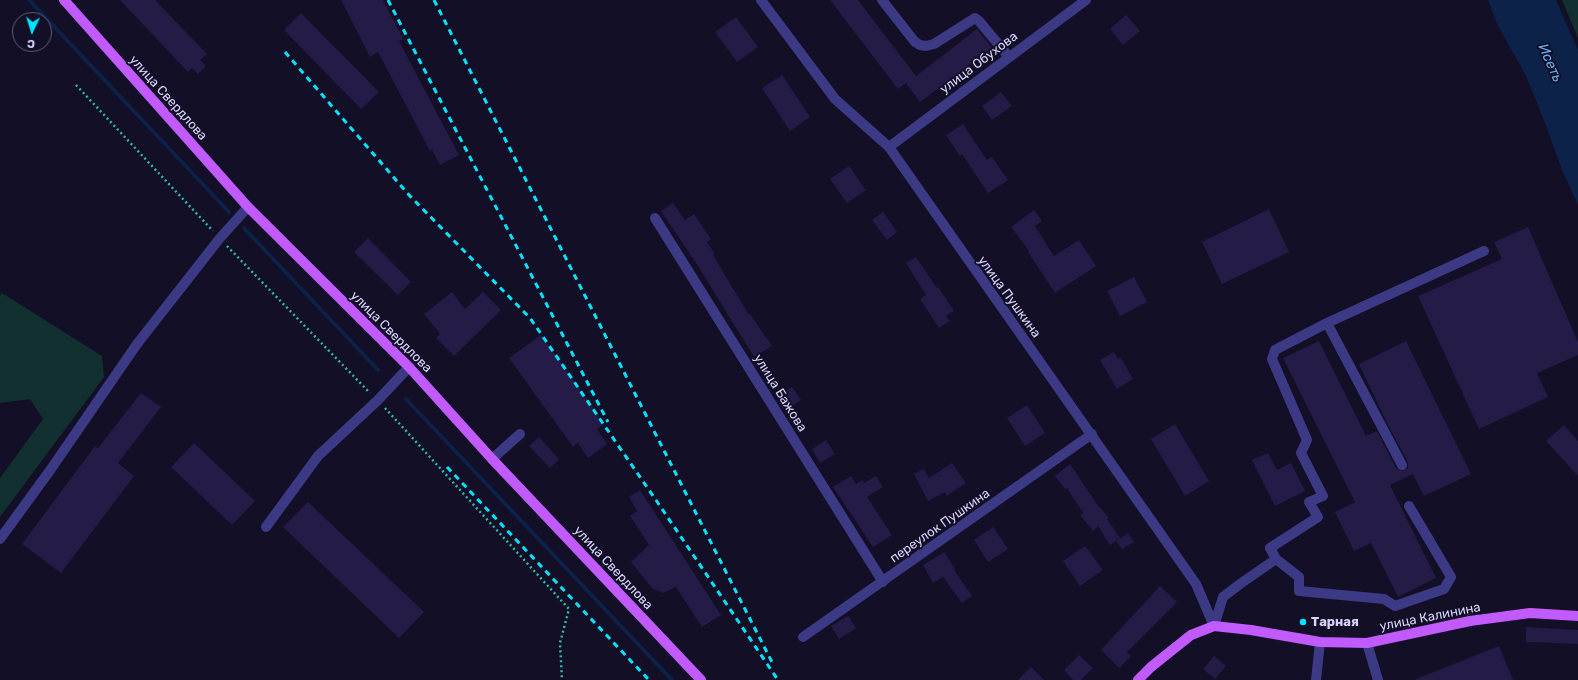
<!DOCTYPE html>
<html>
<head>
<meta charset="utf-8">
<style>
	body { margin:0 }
	#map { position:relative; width:1578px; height:680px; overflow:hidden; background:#130f26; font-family:Rubik,sans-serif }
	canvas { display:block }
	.north { position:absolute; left:12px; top:12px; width:40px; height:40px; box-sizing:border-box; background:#130f26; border:1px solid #625e7d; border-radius:50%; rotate:184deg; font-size:11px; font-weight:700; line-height:16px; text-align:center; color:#d9d4ff }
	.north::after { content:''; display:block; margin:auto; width:14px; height:18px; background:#00e5ff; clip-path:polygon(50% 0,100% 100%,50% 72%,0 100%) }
</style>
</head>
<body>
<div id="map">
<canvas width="1578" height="680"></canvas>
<div class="north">С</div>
</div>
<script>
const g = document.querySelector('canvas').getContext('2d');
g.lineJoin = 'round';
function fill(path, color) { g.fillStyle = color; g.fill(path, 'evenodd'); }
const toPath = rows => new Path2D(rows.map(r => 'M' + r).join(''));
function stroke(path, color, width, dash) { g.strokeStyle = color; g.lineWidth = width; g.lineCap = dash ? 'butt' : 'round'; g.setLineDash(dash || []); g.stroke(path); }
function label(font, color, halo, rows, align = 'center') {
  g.font = font + ' Rubik,sans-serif'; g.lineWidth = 4; g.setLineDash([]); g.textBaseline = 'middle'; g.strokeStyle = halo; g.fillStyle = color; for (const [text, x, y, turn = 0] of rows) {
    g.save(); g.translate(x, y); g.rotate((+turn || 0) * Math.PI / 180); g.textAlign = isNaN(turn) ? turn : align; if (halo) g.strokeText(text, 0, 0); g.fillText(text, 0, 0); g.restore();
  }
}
const green = toPath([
	[1562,0,1578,0,1578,38],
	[2,293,102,356,104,377,0,517,0,478,43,419,30,399,0,403,0,296]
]);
const water = toPath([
	[1488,0,1556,0,1578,50,1578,205,1562,170,1542,115,1525,74,1497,24]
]);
const stream = toPath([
	[29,0,229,212],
	[244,228,378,370],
	[406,399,672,680]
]);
const building = toPath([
	[120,0,155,0,207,54,200,60,206,66,198,74,192,68,188,72],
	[341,0,383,0,403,39,399,41,459,155,440,165,432,150,430,151,378,52,370,57],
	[830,0,858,0,916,76,977,29,992,48,920,102,906,83,898,89],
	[301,13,379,92,361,109,284,30],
	[1126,15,1140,31,1123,45,1110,29],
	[736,17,758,47,737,62,715,32],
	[782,75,810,117,790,131,762,88],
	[1001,92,1012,106,992,120,982,106],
	[963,124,987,160,992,157,1008,180,988,193,962,154,960,156,946,135],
	[849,166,866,190,847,203,830,179],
	[673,203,685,220,694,214,711,239,707,242,715,254,713,255,749,315,750,314,772,346,754,357,698,266,661,211],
	[1269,209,1289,252,1222,284,1202,242],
	[1034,210,1042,221,1035,226,1054,256,1079,240,1096,266,1055,293,1028,252,1029,251,1011,227],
	[883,212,897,232,887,240,872,220],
	[1528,227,1578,342,1578,355,1537,373,1548,397,1479,429,1418,296,1502,259,1494,242],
	[368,238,411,282,398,295,354,252],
	[916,257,937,288,938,287,954,311,946,316,950,321,939,328,920,299,926,295,906,263],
	[1134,277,1147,302,1120,316,1107,291],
	[452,292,465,309,483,292,501,310,454,356,436,338,440,334,424,314],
	[541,335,605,424,597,429,607,444,588,458,578,443,573,447,509,358],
	[1319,341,1366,436,1377,431,1396,468,1402,471,1408,468,1408,462,1388,425,1359,364,1406,341,1471,474,1424,496,1413,474,1390,485,1436,578,1398,597,1371,543,1354,551,1335,512,1355,502,1283,358],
	[1114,352,1118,359,1121,358,1133,379,1117,389,1100,360],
	[792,387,801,400,784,411,776,397],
	[141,393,161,407,118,463,134,476,61,573,22,544,95,446,98,448],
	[1027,405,1045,433,1025,446,1007,418],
	[1175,424,1209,481,1185,496,1151,439],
	[1564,425,1578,441,1578,476,1546,441],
	[539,437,559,459,550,468,529,446],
	[826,440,835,454,820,463,812,449],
	[194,443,255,501,232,525,171,467],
	[1268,453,1277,470,1291,463,1305,491,1275,506,1252,460],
	[952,463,966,483,947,496,945,492,928,501,914,474,924,469,929,478],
	[1070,464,1096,503,1109,518,1107,519,1120,538,1110,545,1098,526,1093,531,1080,515,1083,513,1067,488,1065,489,1055,476],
	[851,476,856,484,862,480,864,483,876,476,883,487,867,497,892,535,873,547,833,487],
	[640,490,721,615,702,627,676,587,663,593,652,588,631,562,649,545,630,516,637,511,629,497],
	[308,502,424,612,399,638,283,527],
	[993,527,1008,549,988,562,974,540],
	[1128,533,1134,542,1122,549,1116,541],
	[1085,546,1103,570,1080,586,1063,561],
	[944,552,955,569,954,570,972,596,962,603,943,577,933,583,923,565],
	[1160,586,1177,602,1127,652,1131,656,1119,668,1101,650],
	[848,616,856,628,839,639,831,626],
	[1526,627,1578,630,1578,644,1526,642],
	[1499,646,1513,680,1416,680,1416,679],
	[1079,655,1093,668,1081,680,1073,680,1064,670],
	[1214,656,1226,666,1215,679,1203,669],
	[1031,667,1044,680,1018,680]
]);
const path = toPath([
	[76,85,213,231],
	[227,246,370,393],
	[385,408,569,609,560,643,562,680]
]);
const minor = toPath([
	[761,0,835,99,889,147,1196,584,1214,626],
	[882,0,915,42,920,45,926,46,934,44,975,18,979,21,1009,57],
	[889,147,1086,0],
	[655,218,883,582],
	[1327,323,1484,251],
	[492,459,520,434],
	[266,527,318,456,378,400,409,367],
	[0,539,51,469,137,344,220,238,248,207],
	[1276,559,1299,577,1299,591,1384,599,1395,606,1444,589,1451,577,1409,506],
	[1214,626,1223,597,1240,584,1276,559,1270,548,1318,517,1309,502,1323,496,1301,453,1307,440,1272,359,1275,350,1327,323,1402,465],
	[803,637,1092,434],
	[1367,643,1378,680],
	[1316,680,1320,642]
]);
const major = toPath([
	[64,0,248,207,409,367,492,459,701,680],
	[1138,680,1151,667,1191,635,1214,626,1251,630,1320,642,1367,643,1470,621,1530,613,1578,616]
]);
const rail = toPath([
	[388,0,608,422],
	[434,0,773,664],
	[285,52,409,195,530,318,658,503,778,680],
	[447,467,649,680]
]);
const markers = [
	[1303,622,4,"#00e5ff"]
];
const streetNames = [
	["улица Обухова",979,63,-37],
	["улица Свердлова",168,98,48],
	["улица Пушкина",1009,297,54],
	["улица Свердлова",391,332,45],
	["улица Бажова",780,393,58],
	["переулок Пушкина",940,526,-35],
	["улица Свердлова",613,568,47],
	["улица Калинина",1430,617,-11]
];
const poiNames = [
	["Тарная",1311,622]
];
const waterNames = [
	["Исеть",1550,63,66]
];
fill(green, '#12302f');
fill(water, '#0c2248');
stroke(stream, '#0c2248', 4);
fill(building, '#241b47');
stroke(path, '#2fb8b0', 2.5, [2, 3]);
stroke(minor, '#3d3a85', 10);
stroke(major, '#c25bff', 10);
stroke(rail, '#00e5ff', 3, [6, 5]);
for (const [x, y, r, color] of markers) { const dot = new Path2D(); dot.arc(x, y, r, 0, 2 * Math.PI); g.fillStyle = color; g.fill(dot); stroke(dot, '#130f26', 1.5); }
label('13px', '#d9d4ff', '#130f26', streetNames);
label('bold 13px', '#d9d4ff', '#130f26', poiNames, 'left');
label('italic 14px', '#62b6ff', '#130f26', waterNames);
</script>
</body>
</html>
